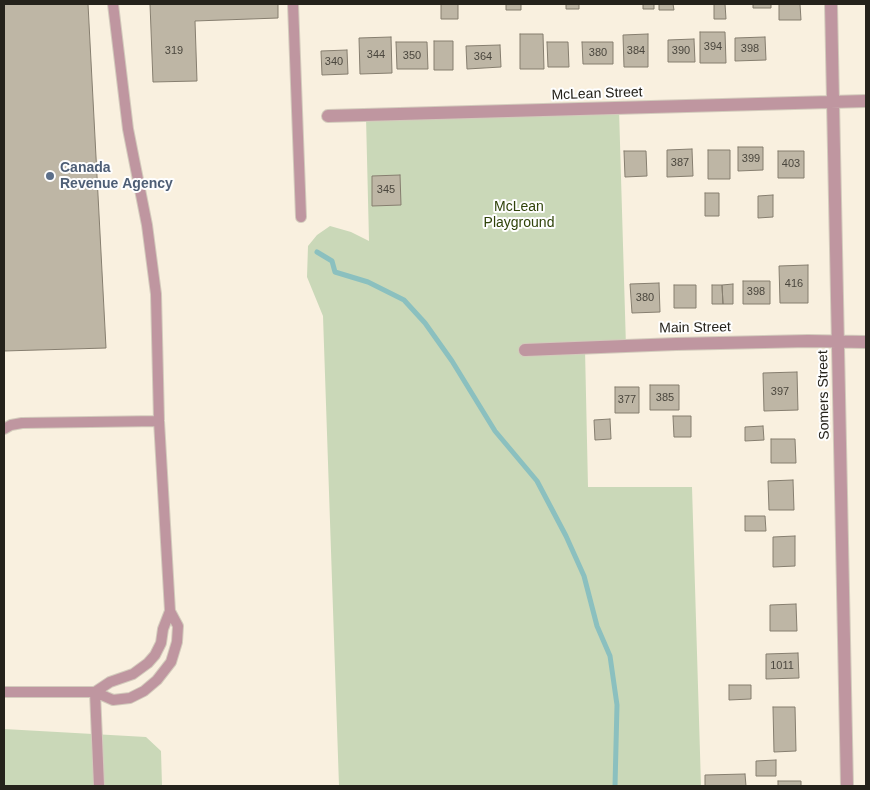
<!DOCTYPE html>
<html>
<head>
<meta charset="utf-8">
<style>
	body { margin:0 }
	#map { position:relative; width:870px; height:790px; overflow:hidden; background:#f9f0df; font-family:Helvetica,sans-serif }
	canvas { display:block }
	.frame { position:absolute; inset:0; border:5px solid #25221b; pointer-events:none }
</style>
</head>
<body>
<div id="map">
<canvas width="870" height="790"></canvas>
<div class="frame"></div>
</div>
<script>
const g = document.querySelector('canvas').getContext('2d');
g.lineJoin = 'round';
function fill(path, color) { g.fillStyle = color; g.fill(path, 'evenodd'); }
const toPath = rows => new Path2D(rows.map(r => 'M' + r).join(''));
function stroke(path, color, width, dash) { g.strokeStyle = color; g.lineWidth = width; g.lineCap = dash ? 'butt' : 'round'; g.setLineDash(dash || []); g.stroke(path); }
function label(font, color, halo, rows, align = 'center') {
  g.font = font + ' Helvetica,sans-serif'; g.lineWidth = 4; g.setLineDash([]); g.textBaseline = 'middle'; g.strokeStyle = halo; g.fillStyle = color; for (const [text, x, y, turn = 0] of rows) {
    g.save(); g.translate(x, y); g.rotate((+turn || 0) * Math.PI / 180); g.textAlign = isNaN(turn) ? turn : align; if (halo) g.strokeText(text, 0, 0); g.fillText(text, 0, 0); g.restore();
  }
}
const green = toPath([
	[619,109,626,347,585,349,588,487,692,487,701,786,339,786,323,316,307,277,308,246,317,235,330,226,351,232,369,241,366,117],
	[4,729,146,737,161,751,162,786,4,786]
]);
const stream = toPath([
	[317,252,332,261,335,272,368,282,404,300,425,323,452,361,495,431,537,481,566,536,584,576,597,626,610,656,617,705,615,786]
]);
const building = toPath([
	[4,4,88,4,106,348,4,351,4,4],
	[150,4,278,4,278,18,195,21,197,81,153,82,150,4],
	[441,4,458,4,458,19,441,19,441,4],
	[506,4,521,4,521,10,506,10,506,4],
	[566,4,579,4,579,9,566,9,566,4],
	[643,4,654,4,654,9,643,9,643,4],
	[659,4,673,4,674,10,659,10,659,4],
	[714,4,725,4,726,19,714,19,714,4],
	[753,4,771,4,771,8,753,8,753,4],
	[779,4,800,4,801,20,779,20,779,4],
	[700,32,725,32,726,63,700,63,700,32],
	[520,34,543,34,544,69,520,69,520,34],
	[648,34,648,67,624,67,623,35,648,34],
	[391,37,392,73,360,74,359,38,391,37],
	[765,37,766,60,735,61,735,38,765,37],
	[694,39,695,62,668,62,668,40,694,39],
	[434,41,453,41,453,70,434,70,434,41],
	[396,42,427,42,428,69,397,69,396,42],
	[547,42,568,42,569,67,548,67,547,42],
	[582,42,613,42,613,64,583,64,582,42],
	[500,45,501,67,467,69,466,46,500,45],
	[347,50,348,74,322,75,321,51,347,50],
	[738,147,763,147,763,170,738,171,738,147],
	[692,149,693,176,667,177,667,150,692,149],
	[708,150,730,150,730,179,708,179,708,150],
	[624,151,646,151,647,176,625,177,624,151],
	[778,151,804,151,804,178,778,178,778,151],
	[400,175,401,205,372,206,372,176,400,175],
	[705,193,719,193,719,216,705,216,705,193],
	[773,195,773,217,758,218,758,196,773,195],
	[808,265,808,303,780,303,779,266,808,265],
	[743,281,770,281,770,304,743,304,743,281],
	[659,283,660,312,632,313,630,284,659,283],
	[733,284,733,304,723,304,722,285,733,284],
	[674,285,696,285,696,308,674,308,674,285],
	[712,285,722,285,723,304,712,304,712,285],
	[797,372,798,410,764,411,763,373,797,372],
	[650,385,679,385,679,410,650,410,650,385],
	[615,387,639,387,639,413,615,413,615,387],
	[673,416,691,416,691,437,674,437,673,416],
	[610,419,611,439,595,440,594,420,610,419],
	[763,426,764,440,745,441,745,427,763,426],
	[771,439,795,439,796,463,771,463,771,439],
	[793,480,794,510,769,510,768,481,793,480],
	[745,516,765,516,766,531,745,531,745,516],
	[795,536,795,566,773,567,773,537,795,536],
	[796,604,797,631,770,631,770,605,796,604],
	[798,653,799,678,766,679,766,654,798,653],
	[729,685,751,685,751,699,729,700,729,685],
	[773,707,795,707,796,751,774,752,773,707],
	[776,760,776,776,756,776,756,761,776,760],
	[745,774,746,786,705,786,705,775,745,774],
	[778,781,801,781,801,786,778,786,778,781]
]);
const lane = toPath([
	[293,4,301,217],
	[4,429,11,425,22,423,159,421],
	[4,692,95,692,113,700,130,698,144,691,157,680,171,662,177,642,178,626,170,611,159,421,156,294,147,225,128,129,113,4],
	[95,692,110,682,133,674,148,663,155,655,161,643,163,629,170,611],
	[95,692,99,786]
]);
const street = toPath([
	[831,4,847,786],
	[328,116,866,101],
	[525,350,676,344,808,341,866,342]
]);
const markers = [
	[50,176,5,"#5c6f8a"]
];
const numberNames = [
	["394",713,47],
	["398",750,49],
	["319",174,51],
	["384",636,51],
	["390",681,51],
	["380",598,53],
	["344",376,55],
	["350",412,56],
	["364",483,57],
	["340",334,62],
	["399",751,159],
	["387",680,163],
	["403",791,164],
	["345",386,190],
	["416",794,284],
	["398",756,292],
	["380",645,298],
	["397",780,392],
	["385",665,398],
	["377",627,400],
	["1011",782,666]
];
const streetNames = [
	["McLean Street",597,94,-2],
	["Main Street",695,328,-1],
	["Somers Street",824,395,-91]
];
const serviceNames = [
	["Canada",60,168],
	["Revenue Agency",60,184]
];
const parkNames = [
	["McLean",519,207],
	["Playground",519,223]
];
fill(green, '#cad8b8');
stroke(stream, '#8bc0bf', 5);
fill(building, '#beb6a5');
stroke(building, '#867e6f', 1);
stroke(lane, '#d3cbbc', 12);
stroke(street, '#d3cbbc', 14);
stroke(lane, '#bf96a0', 10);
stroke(street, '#bf96a0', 12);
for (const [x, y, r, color] of markers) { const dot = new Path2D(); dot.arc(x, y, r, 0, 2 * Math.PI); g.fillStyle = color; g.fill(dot); stroke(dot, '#fefefe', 2); }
label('11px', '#4b473e', null, numberNames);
label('14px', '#25221b', '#fefefe', streetNames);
label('bold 14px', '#4e5e75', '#fefefe', serviceNames, 'left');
label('14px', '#2f4309', '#fefefe', parkNames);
</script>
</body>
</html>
